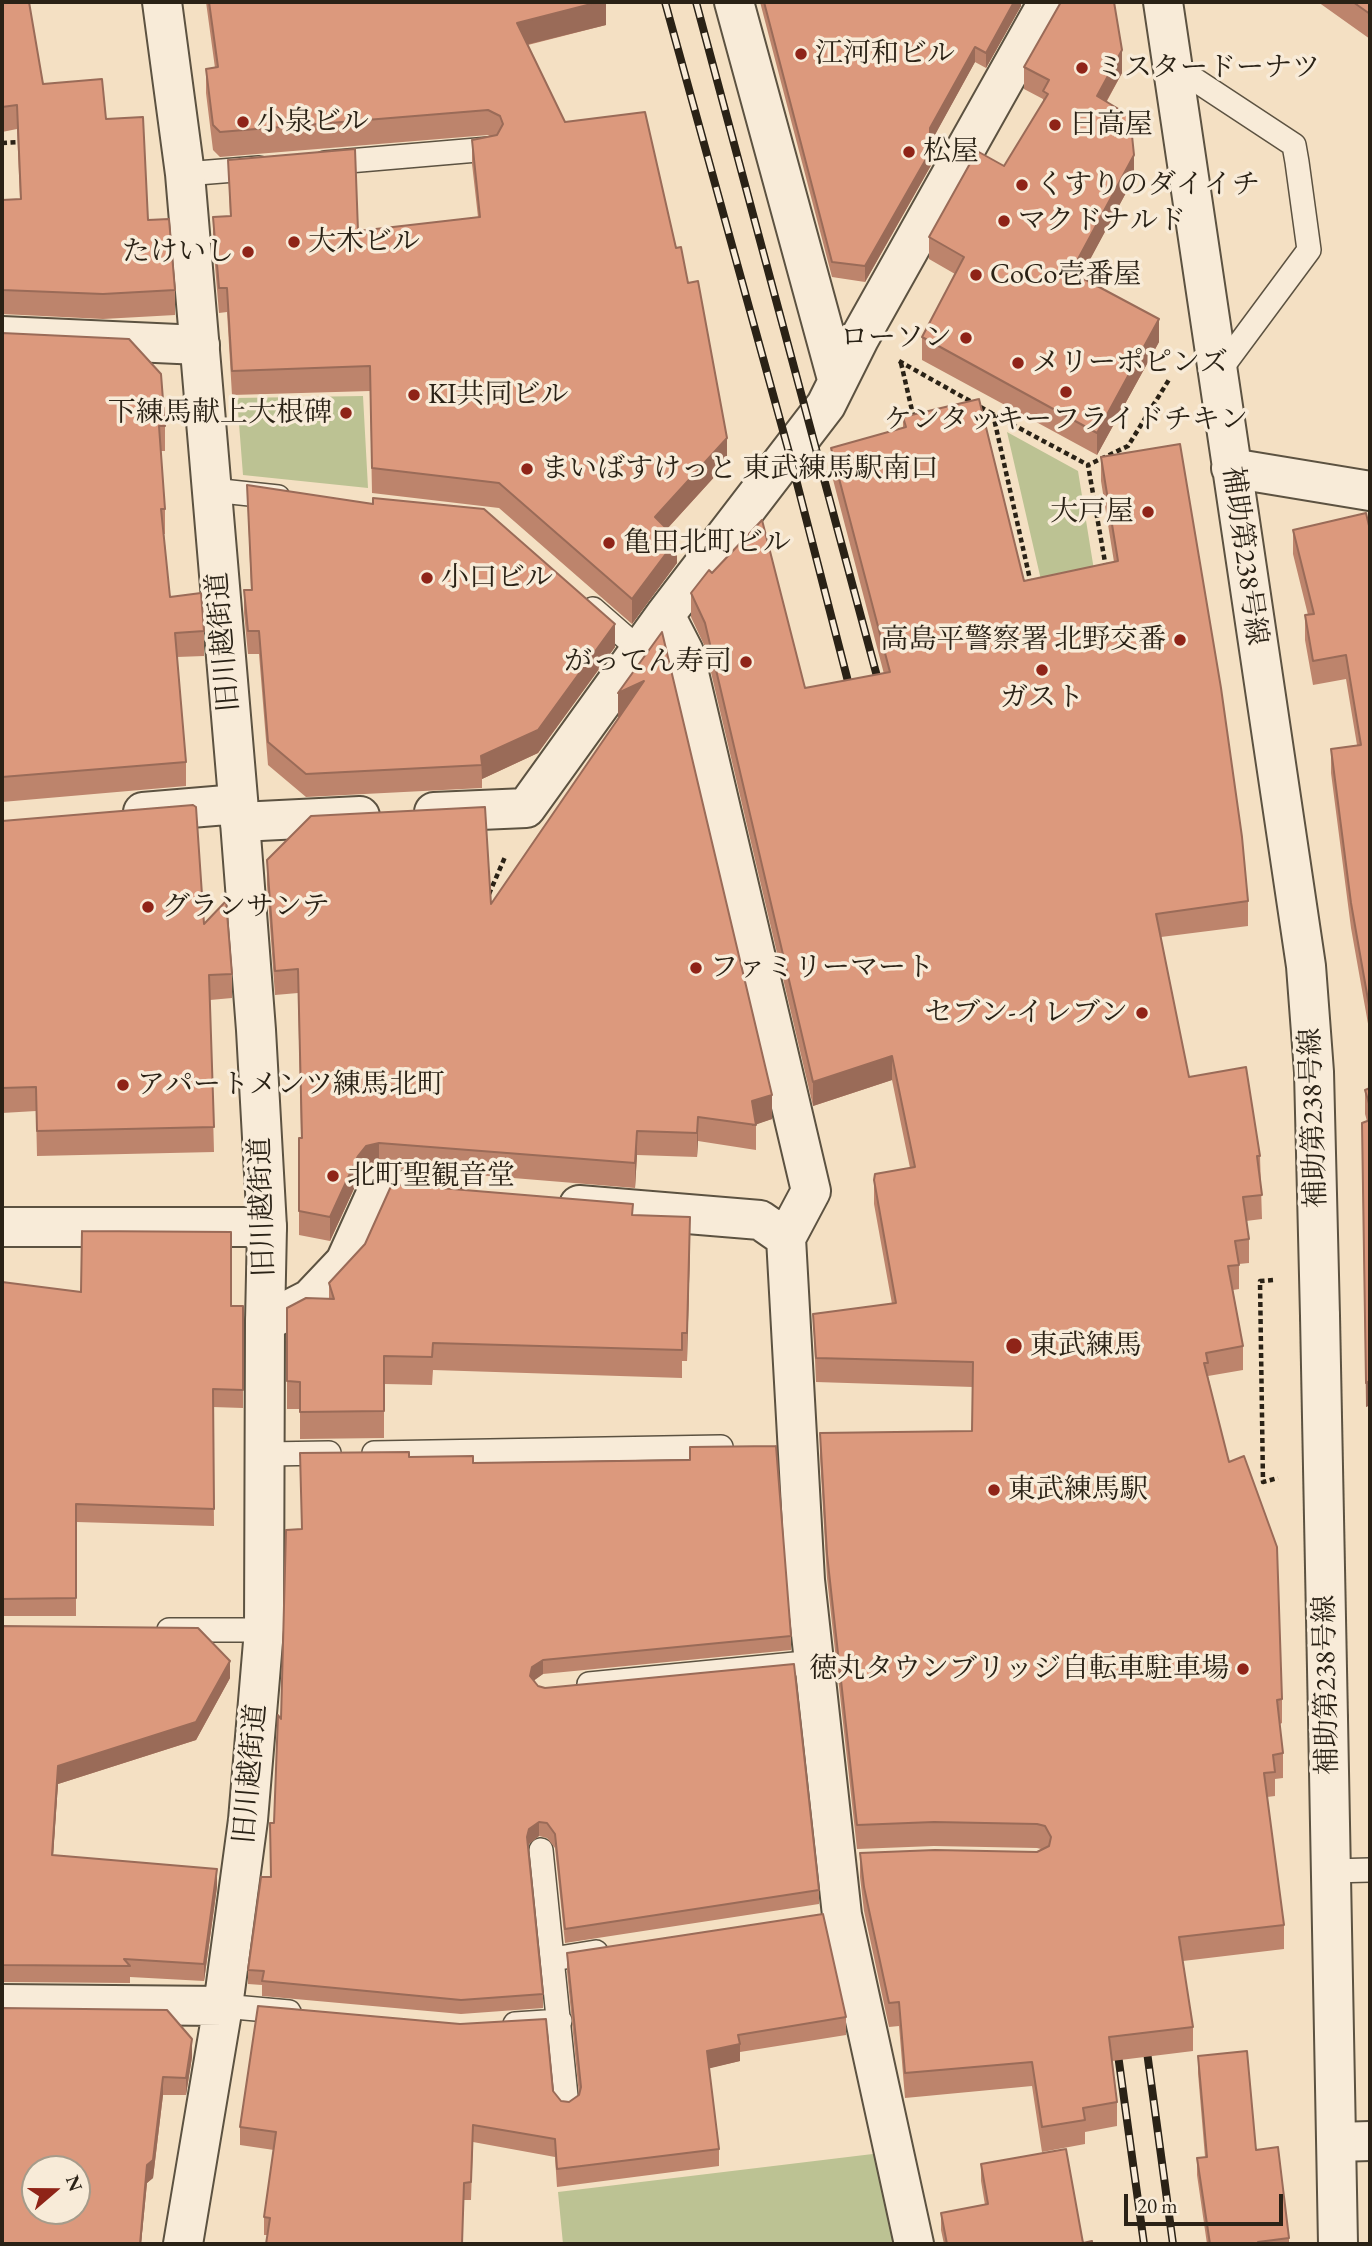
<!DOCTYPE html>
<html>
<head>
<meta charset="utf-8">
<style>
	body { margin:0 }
	#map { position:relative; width:1372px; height:2246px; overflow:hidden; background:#f4e0c3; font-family:"EB Garamond",serif }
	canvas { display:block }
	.frame { position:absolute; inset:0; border:4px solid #2a2216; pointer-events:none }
	.north { position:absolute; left:21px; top:2155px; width:70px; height:70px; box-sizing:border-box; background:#f8ebd8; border:2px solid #a69b8a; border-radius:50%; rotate:70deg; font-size:19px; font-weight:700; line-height:28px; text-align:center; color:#2a2216 }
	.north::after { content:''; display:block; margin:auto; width:24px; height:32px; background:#8f2418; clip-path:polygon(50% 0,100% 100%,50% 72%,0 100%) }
	.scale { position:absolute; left:1124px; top:2194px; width:159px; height:32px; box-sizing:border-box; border:4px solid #2a2216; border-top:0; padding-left:9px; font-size:21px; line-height:24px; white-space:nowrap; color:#2a2216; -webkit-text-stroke:5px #f8ebd8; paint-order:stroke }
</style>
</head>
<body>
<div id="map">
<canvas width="1372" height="2246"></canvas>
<div class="frame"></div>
<div class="north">N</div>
<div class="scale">20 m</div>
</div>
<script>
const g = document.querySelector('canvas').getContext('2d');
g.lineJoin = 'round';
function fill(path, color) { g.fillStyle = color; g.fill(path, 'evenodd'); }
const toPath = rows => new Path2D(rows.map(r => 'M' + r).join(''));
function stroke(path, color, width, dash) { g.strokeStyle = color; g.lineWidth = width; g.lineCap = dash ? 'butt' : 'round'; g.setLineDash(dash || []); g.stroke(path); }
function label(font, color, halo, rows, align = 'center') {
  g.font = font + ' "EB Garamond","Noto Serif JP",serif'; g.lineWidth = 7; g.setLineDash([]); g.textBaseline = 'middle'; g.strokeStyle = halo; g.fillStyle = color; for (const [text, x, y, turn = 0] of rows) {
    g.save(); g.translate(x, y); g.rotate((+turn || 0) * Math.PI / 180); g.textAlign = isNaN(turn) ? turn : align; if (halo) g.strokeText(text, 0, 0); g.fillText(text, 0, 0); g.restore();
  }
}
const green = toPath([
	[363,396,368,488,243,475,237,398],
	[1007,432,1078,471,1094,570,1041,580],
	[881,2153,900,2244,563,2244,558,2192]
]);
const path = toPath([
	[2,143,22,142],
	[899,361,993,414],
	[901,363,914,419],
	[1106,568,1088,465,1128,446,1170,378],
	[1031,584,993,414,1088,465],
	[489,894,505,857],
	[1273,1280,1260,1281,1263,1482,1278,1478]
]);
const service = toPath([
	[1171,64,1294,145,1297,162,1309,250,1217,374],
	[325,163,489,149],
	[185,174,259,168],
	[212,490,278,497],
	[593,609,640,650],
	[374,1453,721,1447],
	[266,1454,329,1453],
	[169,1630,264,1630],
	[589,1684,815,1662],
	[541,1850,567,2106],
	[1330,1871,1370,1870],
	[553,1959,596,1952],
	[223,2006,289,2012],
	[515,2024,560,2021]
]);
const minor = toPath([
	[734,2,837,379],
	[2,336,200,345],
	[665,615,684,652,811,1191,786,1238,805,1580,842,1915,914,2244],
	[143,812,238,804],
	[434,812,526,808,665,615,826,405,859,339,1048,2],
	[240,822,360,816],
	[579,1205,760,1220,786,1238],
	[2,1227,267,1227],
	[2,2004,223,2006],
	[1337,2142,1370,2141],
	[183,2244,223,2006,248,1820,264,1630,265,1322,310,1299,345,1262,378,1189,442,1194]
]);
const tertiary = toPath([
	[162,2,185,174,240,822,256,1030,267,1227,265,1322],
	[1163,2,1306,966,1314,1072,1320,1316],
	[1231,468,1370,491],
	[1328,1719,1338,2244]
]);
const rail = toPath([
	[665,2,790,456,852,697],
	[696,2,882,695],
	[1145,2037,1173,2244],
	[1116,2040,1144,2244]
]);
const tertiaryBridge = toPath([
	[1320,1316,1328,1719]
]);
const wall = toPath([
	[2,2,43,84,106,119,148,220,175,290,175,315,103,319,2,314,2,200,20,199,17,129,2,132],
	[206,2,606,2,606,25,528,45,565,122,676,248,688,283,727,463,667,529,677,563,632,624,499,508,372,493,370,391,232,395,227,312,219,313,213,242,213,217,230,216,228,160,358,231,478,217,472,164,472,140,491,137,488,135,220,157,213,150,206,93,206,69,215,68],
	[760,2,1021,2,1021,6,986,68,975,62,934,136,938,153,865,282,832,277],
	[1318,2,1370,2,1370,39],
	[1024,67,1122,73,1107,101,1134,178,1080,277,1159,342,1097,455,922,360,922,337,955,274,929,259,929,237,1004,166,1043,103,1043,99,1024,89],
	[2,333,165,426,165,451,161,451,165,509,165,534,164,534,170,597,204,631,204,656,177,657,186,762,186,786,2,802],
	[903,417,1024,581,1114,562,1101,481,1101,457,1248,901,1248,926,1161,937,1189,1077,1260,1156,1262,1219,1246,1221,1249,1239,1249,1263,1239,1264,1239,1289,1233,1290,1243,1346,1243,1370,1208,1376,1282,1699,1282,1723,1280,1724,1283,1753,1283,1778,1275,1779,1275,1796,1267,1797,1284,1925,1284,1949,1183,1961,1193,2027,1193,2051,1112,2061,1117,2102,1117,2126,1085,2132,1085,2144,1042,2152,1032,2086,905,2098,899,2026,889,2027,864,1911,860,1877,860,1853,1037,1852,1041,1849,1037,1848,934,1846,857,1849,827,1578,820,1457,820,1433,972,1431,973,1387,816,1382,813,1314,892,1304,874,1204,874,1180,910,1168,892,1080,813,1106,705,647,691,617,691,593,805,688,884,674,831,472,831,448,903,428],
	[247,485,615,647,538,753,482,779,482,788,306,797,268,765,259,654,248,654,244,613,244,590,251,590],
	[1293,530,1370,530,1370,1035,1351,928,1331,773,1331,749,1357,745,1346,679,1313,685,1305,640,1305,615,1308,615,1293,554],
	[618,693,772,1119,756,1124,756,1150,698,1141,697,1157,637,1155,635,1188,379,1167,366,1171,358,1180,330,1241,299,1235,299,1138,301,1138,298,993,275,995,267,885,267,860,491,904,619,717,618,717],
	[2,821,204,924,232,974,232,998,210,1000,214,1152,37,1156,36,1111,2,1113],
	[1370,1088,1370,1405,1366,1407,1362,1147,1367,1121,1365,1114,1365,1090],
	[633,1215,690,1245,687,1361,682,1361,682,1378,433,1370,432,1385,384,1384,384,1438,300,1439,300,1409,287,1409,287,1308,329,1299,329,1283],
	[2,1282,81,1292,243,1306,243,1408,213,1407,214,1526,76,1522,76,1616,2,1616],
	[409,1457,473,1463,791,1636,791,1650,543,1674,534,1680,538,1686,819,1890,819,1904,565,1943,555,1848,547,1838,539,1836,529,1844,528,1847,543,1994,543,2008,461,2014,262,1996,262,1985,248,1984,248,1970,271,1877,281,1719],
	[2,1626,230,1678,196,1740,58,1784,53,1855,217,1887,204,1981,130,1977,130,1983,2,1982],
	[567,1953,846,2017,846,2035,740,2052,740,2061,709,2068,719,2149,719,2166,557,2187,555,2157,473,2142,471,2200,464,2200,267,2235,264,2235,264,2217,274,2150,240,2145,240,2127,553,2091,561,2101,569,2102,579,2095,567,1971],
	[2,2008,192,2057,186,2095,163,2095,153,2178,147,2183,141,2244,2,2244],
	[1198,2056,1256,2150,1289,2238,1289,2244,1207,2244,1197,2175,1197,2158,1205,2157,1198,2073],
	[981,2164,1083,2243,1092,2244,944,2244,941,2230,941,2213,985,2205,981,2181]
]);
const shadedWall = toPath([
	[599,2,606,2,606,25,517,47,517,23],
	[1014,2,1021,2,1021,6,986,68,986,53],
	[975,47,975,62,930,144,930,128],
	[1122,50,1122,73,1097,118,1097,96],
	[938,138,938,153,865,282,865,266],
	[1134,155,1134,178,1071,295,1071,272],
	[1159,319,1159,342,1097,455,1097,433],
	[727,438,727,463,655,542,655,517],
	[677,539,677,563,632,624,632,599],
	[615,624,615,647,538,753,482,779,481,756],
	[644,681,644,706,618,717,618,693],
	[892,1056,892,1080,813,1106,813,1082],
	[772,1095,772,1119,752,1126,752,1101],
	[698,1117,698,1141,697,1157,697,1133],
	[637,1131,637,1155,635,1188,635,1163],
	[379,1143,379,1167,366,1171,358,1180,330,1241,330,1217,358,1156,366,1146],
	[690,1217,690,1245,687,1361,687,1333],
	[1370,1381,1370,1405,1366,1407,1366,1383],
	[543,1660,543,1674,532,1682,530,1676,532,1667],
	[230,1661,230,1678,196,1740,58,1784,52,1872,52,1855,58,1766],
	[539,1822,539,1836,529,1844,527,1851,527,1837,529,1829],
	[217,1869,217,1887,204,1981,204,1964],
	[192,2039,192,2057,186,2095,186,2078],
	[740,2044,740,2061,707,2069,707,2051],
	[163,2077,163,2095,153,2178,147,2183,141,2244,140,2244,147,2165]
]);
const building = toPath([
	[2,2,29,2,43,84,102,79,106,119,143,117,148,220,169,219,175,290,103,294,2,290,2,200,21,199,17,105,2,107,2,2],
	[209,2,599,2,517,23,565,122,645,112,676,248,681,247,688,283,698,281,727,438,655,517,677,539,632,599,499,483,372,468,370,366,232,371,227,288,219,288,213,217,231,216,228,160,355,149,358,231,480,217,472,140,497,135,503,124,500,116,488,110,220,132,213,125,206,69,218,67,209,2],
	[764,2,1014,2,986,53,975,47,930,128,930,133,938,138,865,266,832,262,764,2],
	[1061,2,1114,2,1122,50,1097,96,1130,116,1134,155,1071,272,1159,319,1097,433,922,337,964,257,929,237,977,151,1004,166,1048,94,1043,91,1049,80,1024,67,1061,2],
	[1353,2,1370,2,1370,14,1353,2],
	[2,333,129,339,161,374,165,426,159,426,165,509,161,509,170,597,201,593,204,631,175,633,186,762,2,777,2,333],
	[979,399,1024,581,1118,561,1101,457,1180,444,1221,688,1242,837,1248,901,1156,914,1189,1077,1246,1067,1260,1156,1257,1156,1262,1195,1243,1197,1249,1239,1235,1241,1239,1265,1228,1266,1243,1346,1206,1353,1208,1363,1204,1363,1229,1462,1244,1456,1277,1547,1282,1699,1277,1700,1283,1753,1273,1755,1275,1772,1264,1773,1284,1925,1179,1937,1193,2027,1109,2037,1117,2102,1083,2108,1085,2120,1042,2127,1032,2062,905,2073,899,2002,889,2003,864,1887,860,1853,935,1850,1037,1852,1049,1846,1051,1837,1045,1826,1037,1824,934,1822,857,1825,827,1554,820,1433,972,1431,973,1362,816,1358,813,1314,896,1303,874,1180,875,1174,915,1167,892,1056,813,1082,705,623,691,593,709,570,712,573,762,520,805,688,890,672,831,448,906,427,903,417,979,399],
	[247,485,373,504,373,498,484,509,615,624,538,730,481,756,482,765,306,774,268,742,259,631,248,631,244,590,252,590,247,485],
	[1366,513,1370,530,1370,1011,1351,903,1331,749,1361,745,1346,655,1313,661,1305,615,1314,614,1293,530,1366,513],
	[662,632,772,1095,752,1101,756,1125,698,1117,697,1133,637,1131,635,1163,379,1143,366,1146,358,1156,330,1217,299,1211,299,1138,302,1138,298,969,275,971,267,860,311,816,485,807,491,904,644,681,618,693,662,632],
	[193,805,196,807,204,924,226,901,232,974,209,975,214,1127,37,1131,36,1087,2,1088,2,821,193,805],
	[1370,1088,1370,1107,1365,1090,1370,1088],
	[1370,1120,1370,1381,1366,1383,1362,1123,1370,1120],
	[392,1184,633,1204,632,1215,690,1217,687,1333,682,1333,682,1350,433,1343,432,1357,384,1356,384,1411,300,1412,300,1382,287,1381,287,1308,306,1298,334,1299,329,1283,365,1244,392,1184],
	[82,1231,231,1232,231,1306,243,1306,243,1390,213,1389,214,1509,76,1504,76,1598,2,1599,2,1282,81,1292,82,1231],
	[776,1446,791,1636,543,1660,532,1667,530,1676,538,1686,545,1688,794,1664,819,1890,565,1929,555,1834,547,1823,539,1822,529,1829,527,1837,543,1994,461,2000,262,1981,264,1971,248,1970,261,1877,271,1877,270,1823,274,1823,278,1715,281,1719,286,1530,302,1529,300,1453,409,1452,409,1457,473,1456,473,1463,690,1460,690,1447,776,1446],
	[2,1626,198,1628,230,1661,196,1722,58,1766,52,1855,217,1869,204,1964,124,1959,130,1966,2,1965,2,1626],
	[823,1914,846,2017,738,2035,740,2044,707,2051,719,2149,557,2169,555,2139,473,2125,471,2182,464,2183,462,2244,266,2244,270,2218,264,2217,276,2132,240,2127,258,2006,460,2024,546,2019,553,2091,561,2101,569,2102,579,2095,581,2087,567,1953,823,1914],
	[2,2008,167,2010,192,2039,186,2078,163,2077,153,2160,147,2165,140,2244,2,2244,2,2008],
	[35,2169,77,2169,77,2211,35,2211,35,2169],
	[1247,2051,1256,2150,1278,2147,1289,2238,1258,2242,1258,2244,1210,2244,1197,2158,1207,2157,1198,2056,1247,2051],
	[1066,2149,1083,2243,1092,2241,1092,2244,947,2244,941,2213,988,2204,981,2164,1066,2149]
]);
const markers = [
	[801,54,7,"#8f2418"],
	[1082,68,7,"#8f2418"],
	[243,122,7,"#8f2418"],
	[1055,125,7,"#8f2418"],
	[909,152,7,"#8f2418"],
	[1022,185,7,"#8f2418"],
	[1004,221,7,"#8f2418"],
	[294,242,7,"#8f2418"],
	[248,252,7,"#8f2418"],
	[976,275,7,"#8f2418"],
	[966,338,7,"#8f2418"],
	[1018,363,7,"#8f2418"],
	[1066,392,7,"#8f2418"],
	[414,395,7,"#8f2418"],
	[346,413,7,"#8f2418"],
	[527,469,7,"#8f2418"],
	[1148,512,7,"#8f2418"],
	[609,543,7,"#8f2418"],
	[427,578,7,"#8f2418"],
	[1180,640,7,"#8f2418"],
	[746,662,7,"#8f2418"],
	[1042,670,7,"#8f2418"],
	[148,907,7,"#8f2418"],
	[696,968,7,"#8f2418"],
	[1142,1013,7,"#8f2418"],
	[123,1085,7,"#8f2418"],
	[333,1176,7,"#8f2418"],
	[1014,1346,9,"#8f2418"],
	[994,1490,7,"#8f2418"],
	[1243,1669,7,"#8f2418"]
];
const poiNames = [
	["江河和ビル",815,54],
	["ミスタードーナツ",1096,68],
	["小泉ビル",257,122],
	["日高屋",1069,125],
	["松屋",923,152],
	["くすりのダイイチ",1036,185],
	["マクドナルド",1018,221],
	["大木ビル",308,242],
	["たけいし",234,252,"right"],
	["CoCo壱番屋",990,275],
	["ローソン",952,338,"right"],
	["メリーポピンズ",1032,363],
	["KI共同ビル",428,395],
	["下練馬献上大根碑",332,413,"right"],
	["ケンタッキーフライドチキン",1066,420,"center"],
	["まいばすけっと 東武練馬駅南口",541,469],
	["大戸屋",1134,512,"right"],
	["亀田北町ビル",623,543],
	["小口ビル",441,578],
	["高島平警察署 北野交番",1166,640,"right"],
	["がってん寿司",732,662,"right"],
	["ガスト",1042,698,"center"],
	["グランサンテ",162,907],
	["ファミリーマート",710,968],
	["セブン-イレブン",1128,1013,"right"],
	["アパートメンツ練馬北町",137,1085],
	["北町聖観音堂",347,1176],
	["東武練馬",1030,1346],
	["東武練馬駅",1008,1490],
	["徳丸タウンブリッジ自転車駐車場",1229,1669,"right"]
];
const streetNames = [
	["補助第238号線",1244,556,82],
	["旧川越街道",224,642,-95],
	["補助第238号線",1314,1118,-92],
	["旧川越街道",263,1207,-92],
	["補助第238号線",1327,1685,-91],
	["旧川越街道",251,1774,-85]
];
fill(green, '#bcc293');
stroke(service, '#5c5241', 26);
stroke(minor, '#5c5241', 42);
stroke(tertiary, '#5c5241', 42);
stroke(path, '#2a2216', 4.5, [5, 3.5]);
stroke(service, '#f8ebd8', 23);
stroke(minor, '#f8ebd8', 38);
stroke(tertiary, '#f8ebd8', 38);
stroke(rail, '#2a2216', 8);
stroke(rail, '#f8ebd8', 5, [16]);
stroke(tertiaryBridge, '#5c5241', 42, []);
stroke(tertiaryBridge, '#f8ebd8', 38);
fill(wall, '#bd846c');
fill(shadedWall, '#9a6b58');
fill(building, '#dc997d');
stroke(building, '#9a6b58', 2);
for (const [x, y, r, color] of markers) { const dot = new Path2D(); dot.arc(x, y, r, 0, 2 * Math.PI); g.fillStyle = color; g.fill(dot); stroke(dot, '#f8ebd8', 2.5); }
label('28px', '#2a2216', '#f8ebd8', poiNames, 'left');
label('28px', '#2a2216', '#f8ebd8', streetNames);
</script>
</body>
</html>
